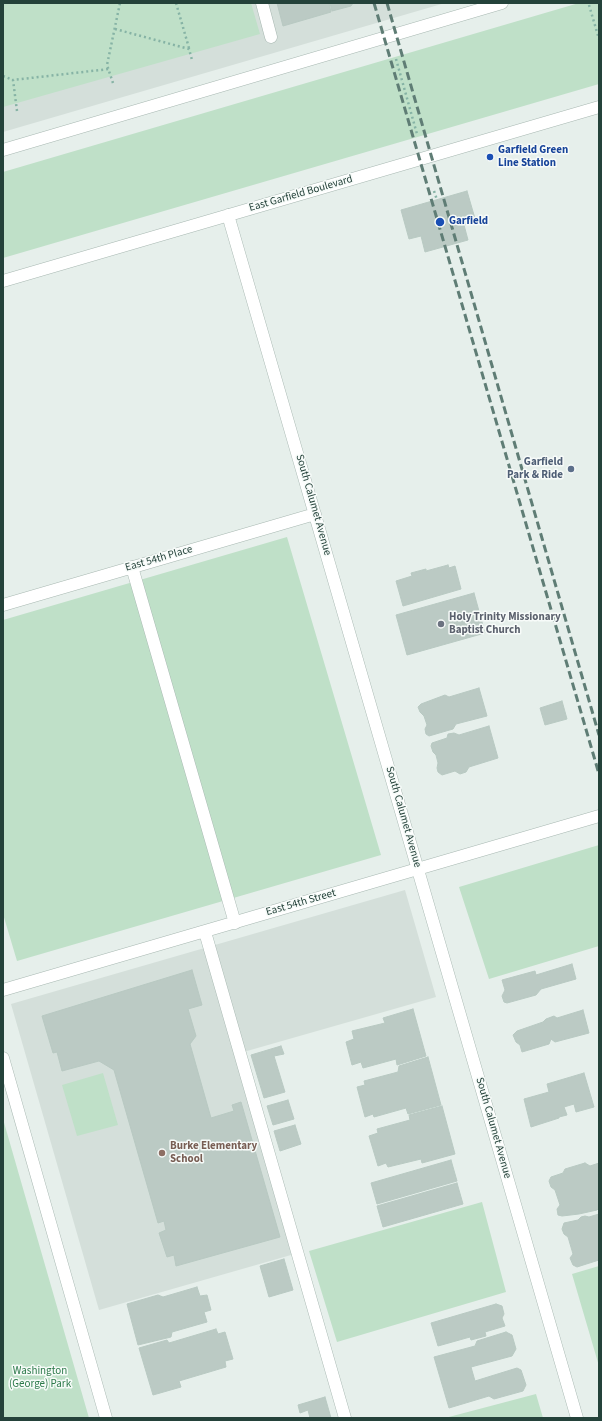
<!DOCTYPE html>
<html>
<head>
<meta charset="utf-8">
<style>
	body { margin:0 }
	#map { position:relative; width:602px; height:1421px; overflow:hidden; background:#e6efeb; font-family:"Source Sans 3",sans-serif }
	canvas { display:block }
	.frame { position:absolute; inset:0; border:4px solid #24423a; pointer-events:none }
</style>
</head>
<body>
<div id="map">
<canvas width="602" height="1421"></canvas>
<div class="frame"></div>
</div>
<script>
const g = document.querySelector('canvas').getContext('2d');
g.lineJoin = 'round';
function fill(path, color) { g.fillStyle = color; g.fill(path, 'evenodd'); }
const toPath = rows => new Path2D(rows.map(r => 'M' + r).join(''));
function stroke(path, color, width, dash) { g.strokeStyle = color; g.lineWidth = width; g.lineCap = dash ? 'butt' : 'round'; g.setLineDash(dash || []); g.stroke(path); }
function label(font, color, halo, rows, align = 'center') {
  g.font = font + ' "Source Sans 3",sans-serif'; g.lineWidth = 3; g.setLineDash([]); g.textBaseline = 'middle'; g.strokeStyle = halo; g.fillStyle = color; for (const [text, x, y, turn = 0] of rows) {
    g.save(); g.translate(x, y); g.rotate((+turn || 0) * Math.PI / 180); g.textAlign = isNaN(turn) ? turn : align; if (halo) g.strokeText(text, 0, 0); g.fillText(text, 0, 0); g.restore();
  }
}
const built = toPath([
	[3,3,445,3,3,132],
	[405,890,436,997,240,1053,298,1253,99,1310,11,1004]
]);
const green = toPath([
	[3,3,251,3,260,34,3,107],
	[579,3,599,3,599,84,3,258,3,172],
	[287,537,381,855,17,961,3,914,3,620],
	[599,845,599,946,489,979,459,887],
	[103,1073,118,1125,77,1136,62,1085],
	[3,1119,89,1418,3,1418],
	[482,1202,506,1292,337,1342,309,1251],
	[599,1266,599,1366,572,1274],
	[536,1394,543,1418,445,1418]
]);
const building = toPath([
	[277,3,329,3,331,12,283,26,277,3],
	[330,3,353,3,351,6,332,11,330,3],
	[467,191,476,222,464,225,468,240,425,252,421,236,409,239,401,210,467,191],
	[448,565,449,568,455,566,461,589,403,606,396,581,412,576,411,573,426,569,426,571,448,565],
	[474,593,485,633,407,655,396,615,474,593],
	[479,688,487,716,456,724,453,729,429,736,426,734,425,729,427,725,424,716,420,712,418,707,421,704,445,695,449,697,479,688],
	[562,701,567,719,545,725,540,708,562,701],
	[489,726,498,758,469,767,466,772,460,774,455,771,442,775,438,772,437,768,438,763,436,755,433,752,431,746,432,743,447,738,448,734,454,733,459,735,489,726],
	[572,964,576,979,541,989,536,995,507,1003,504,1002,502,996,505,990,502,980,535,971,536,975,572,964],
	[192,970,202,1005,188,1009,196,1036,190,1044,211,1118,234,1111,232,1105,241,1102,280,1237,176,1266,174,1255,167,1257,159,1233,166,1230,164,1221,158,1223,114,1070,99,1061,62,1071,57,1052,53,1053,42,1016,192,970],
	[413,1009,426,1056,397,1065,396,1059,363,1068,361,1062,352,1065,346,1042,354,1039,352,1031,385,1023,383,1018,413,1009],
	[583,1010,589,1033,555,1042,551,1039,549,1044,522,1052,520,1045,516,1042,513,1035,517,1031,543,1022,546,1019,554,1016,557,1018,583,1010],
	[281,1046,284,1054,274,1056,285,1092,264,1098,251,1055,281,1046],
	[428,1057,441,1105,408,1114,406,1108,374,1117,373,1114,365,1117,357,1087,365,1085,364,1081,398,1072,399,1066,428,1057],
	[584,1073,594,1107,576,1112,574,1104,564,1107,567,1115,559,1117,559,1118,531,1127,524,1099,549,1092,547,1084,584,1073],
	[288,1100,294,1119,273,1125,267,1106,288,1100],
	[442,1106,455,1154,422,1163,421,1159,388,1167,386,1163,378,1166,369,1136,378,1133,377,1129,410,1120,409,1115,442,1106],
	[295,1125,301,1144,280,1151,274,1131,295,1125],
	[451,1160,457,1181,377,1204,371,1183,451,1160],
	[585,1163,590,1166,599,1163,599,1208,597,1210,579,1214,562,1216,558,1215,557,1209,560,1205,555,1190,551,1187,549,1181,551,1177,563,1173,565,1169,585,1163],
	[457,1183,463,1204,383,1227,377,1206,457,1183],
	[599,1214,599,1260,577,1267,573,1265,570,1258,573,1254,568,1237,564,1234,562,1229,564,1223,578,1220,581,1217,585,1216,589,1217,599,1214],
	[284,1259,293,1290,269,1297,260,1266,284,1259],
	[197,1287,200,1296,207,1295,211,1310,204,1312,207,1322,172,1332,171,1337,138,1345,127,1304,158,1295,163,1297,197,1287],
	[496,1304,502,1306,504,1314,502,1318,505,1326,485,1332,486,1336,471,1340,470,1337,438,1346,431,1323,496,1304],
	[216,1329,218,1334,225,1332,233,1359,225,1361,226,1367,179,1381,181,1387,153,1395,139,1348,167,1340,169,1343,216,1329],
	[506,1332,512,1335,516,1349,512,1356,471,1367,475,1381,517,1368,521,1370,526,1385,523,1391,494,1399,489,1396,449,1408,434,1357,475,1346,477,1341,506,1332],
	[325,1397,331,1418,310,1418,308,1410,300,1413,298,1405,325,1397]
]);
const path = toPath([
	[176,3,189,48],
	[589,5,599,39],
	[115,29,189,49,192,60],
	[396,59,417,134],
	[3,76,13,80],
	[113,83,107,65,120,3],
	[17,111,13,80,109,69],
	[434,191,437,200]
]);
const minor = toPath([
	[262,3,271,37],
	[3,150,502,3],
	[228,215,577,1418],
	[3,281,599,107],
	[132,567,235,923],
	[3,605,315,514],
	[205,932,345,1418],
	[3,990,599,816],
	[3,1058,106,1418]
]);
const rail = toPath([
	[374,3,599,774],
	[387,3,599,735]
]);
const markers = [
	[490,157,4,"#1a4fb4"],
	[440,222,5,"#1a4fb4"],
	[571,469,4,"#5c6f8a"],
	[441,624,4,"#6b7280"],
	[162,1153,4,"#8d6e63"]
];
const transitNames = [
	["Garfield Green",498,151],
	["Line Station",498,164],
	["Garfield",449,222]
];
const streetNames = [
	["East Garfield Boulevard",301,194,-16],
	["South Calumet Avenue",313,505,74],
	["East 54th Place",159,559,-16],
	["South Calumet Avenue",403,817,74],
	["East 54th Street",301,903,-16],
	["South Calumet Avenue",493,1128,74]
];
const serviceNames = [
	["Garfield",563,463],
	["Park & Ride",563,476]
];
const worshipNames = [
	["Holy Trinity Missionary",449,618],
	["Baptist Church",449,631]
];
const educationNames = [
	["Burke Elementary",170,1147],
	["School",170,1160]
];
const parkNames = [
	["Washington",40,1372],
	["(George) Park",40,1385]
];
fill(built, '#d4dfda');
fill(green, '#bfe0c8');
fill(building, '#bbcac4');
stroke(building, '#b8c9c2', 1);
stroke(minor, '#a8b8b2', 13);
stroke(path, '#86b3a5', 2.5, [2, 3]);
stroke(minor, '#fff', 12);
stroke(rail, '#5f7d75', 3, [8, 4]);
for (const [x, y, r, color] of markers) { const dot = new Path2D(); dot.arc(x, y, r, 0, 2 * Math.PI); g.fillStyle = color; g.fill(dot); stroke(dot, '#f7fbf9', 1.5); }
label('bold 11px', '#164399', '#f7fbf9', transitNames, 'left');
label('11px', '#24423a', '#f7fbf9', streetNames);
label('bold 11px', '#4e5e75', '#f7fbf9', serviceNames, 'right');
label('bold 11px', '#5b616d', '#f7fbf9', worshipNames, 'left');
label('bold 11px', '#785e54', '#f7fbf9', educationNames, 'left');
label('11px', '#2d7a4b', '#f7fbf9', parkNames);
</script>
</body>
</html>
